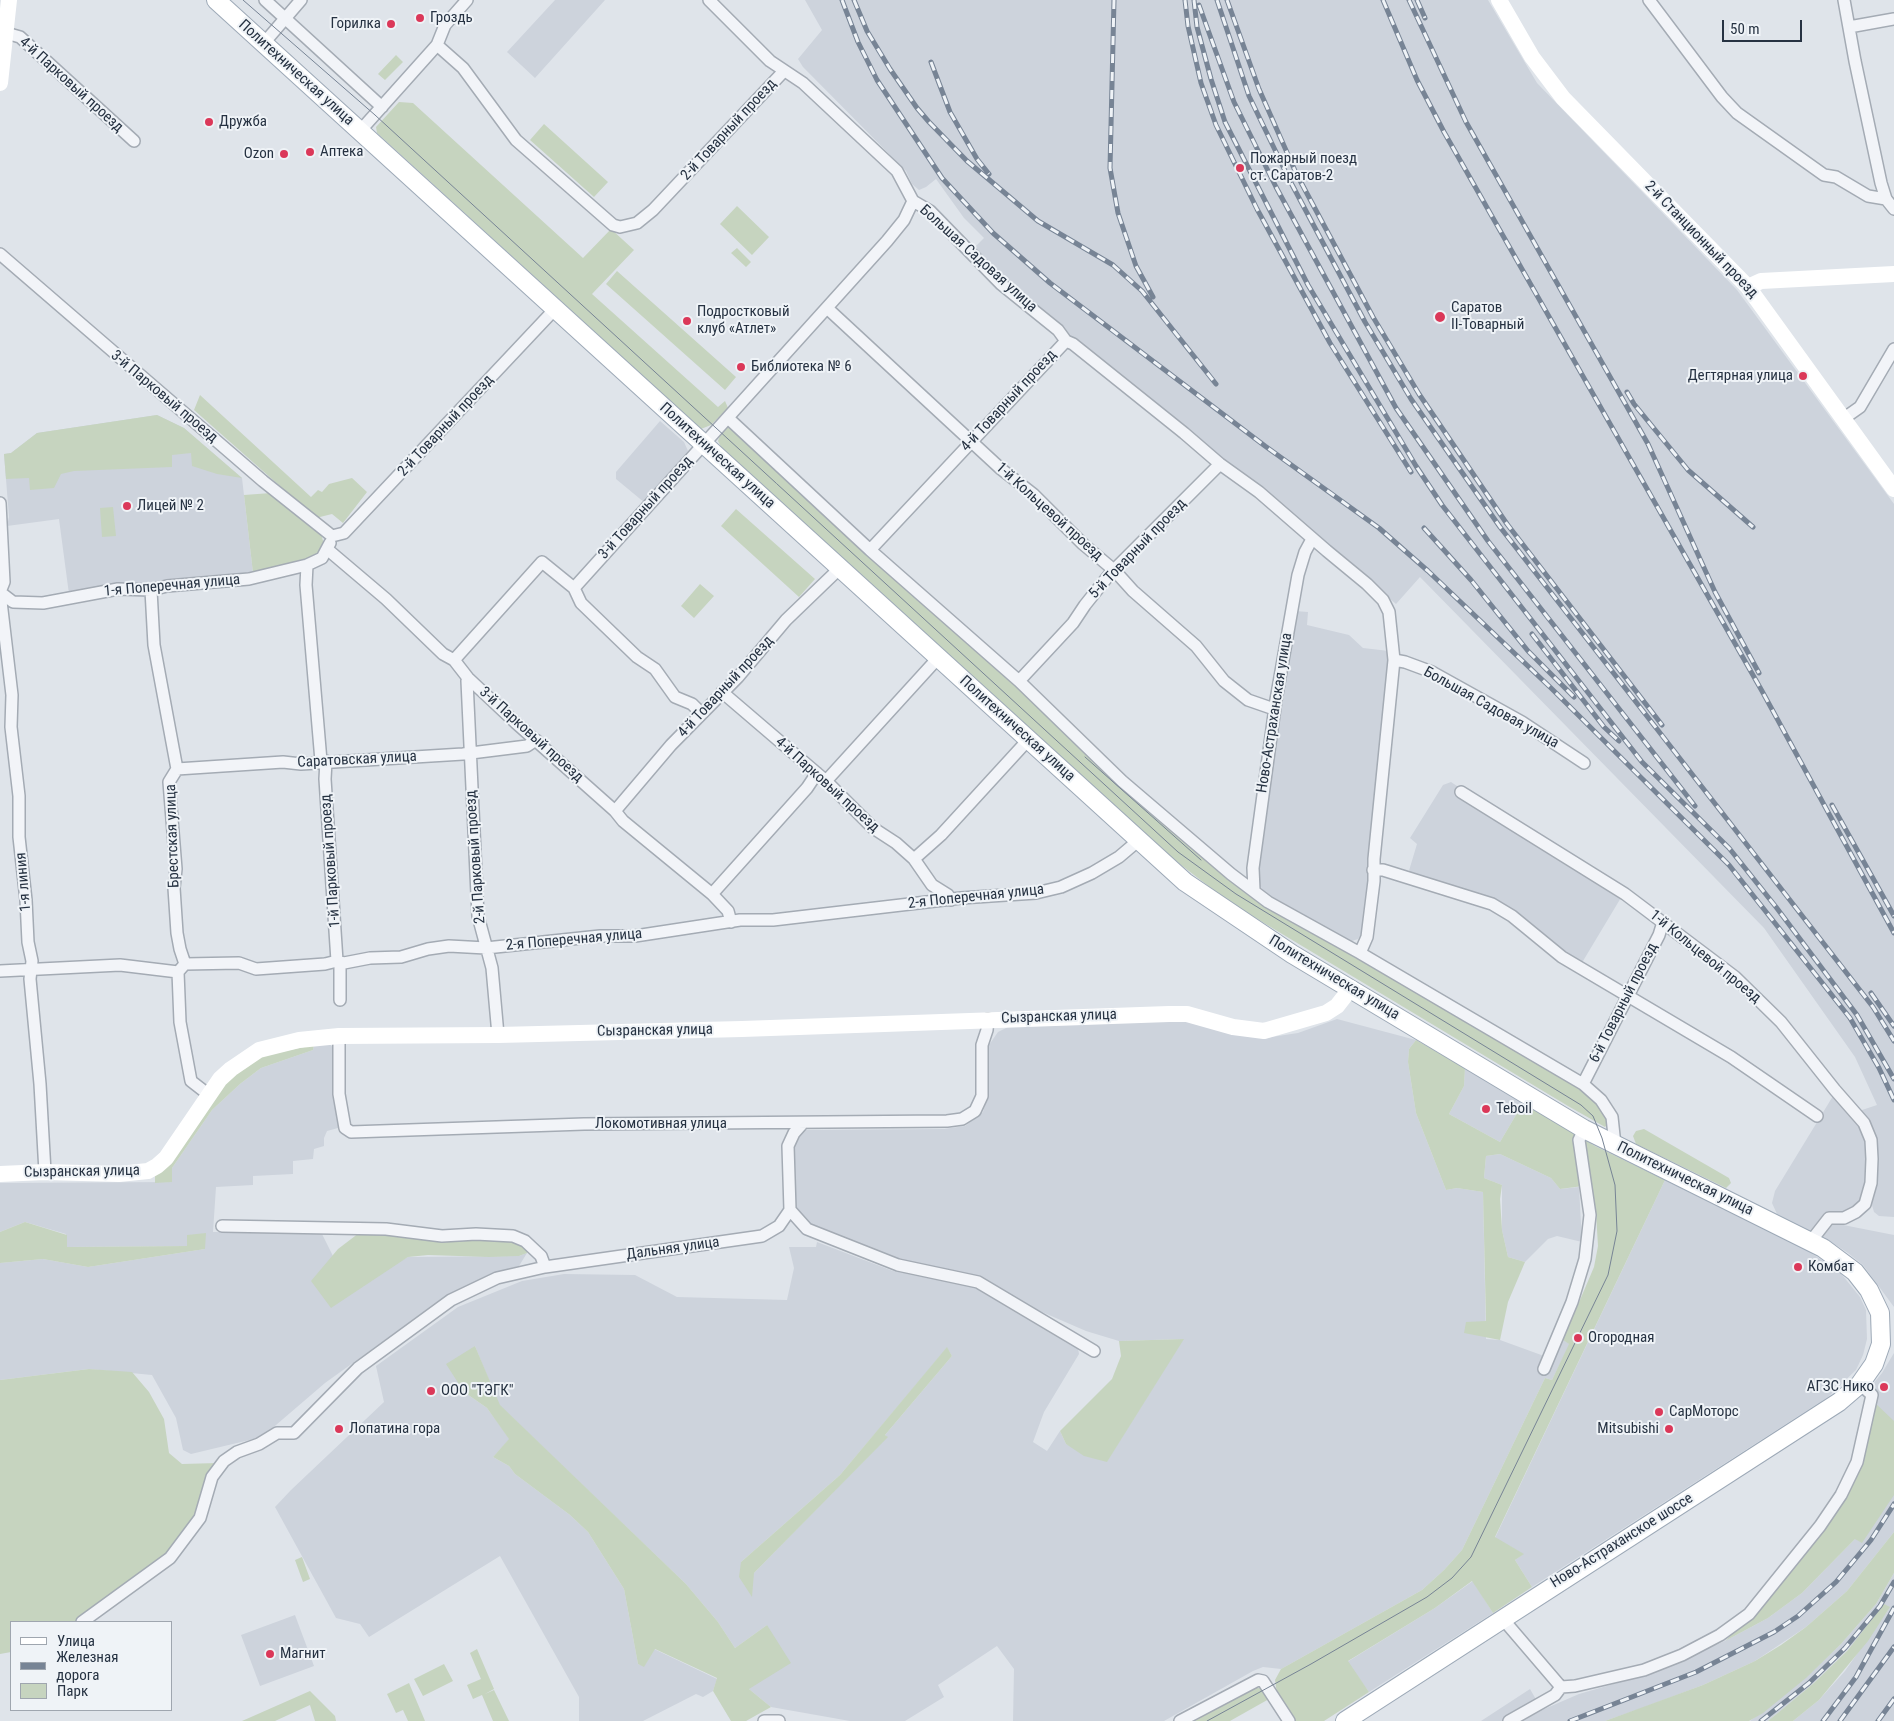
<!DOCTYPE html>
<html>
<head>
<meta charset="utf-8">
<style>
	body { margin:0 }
	#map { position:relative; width:1894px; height:1721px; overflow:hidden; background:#dfe4ea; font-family:"Roboto Condensed",sans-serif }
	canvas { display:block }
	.legend { position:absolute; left:10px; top:1621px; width:162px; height:90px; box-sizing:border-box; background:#eff3f7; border:1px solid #9fa6af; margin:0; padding:6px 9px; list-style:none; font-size:15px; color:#263242 }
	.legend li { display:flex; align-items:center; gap:10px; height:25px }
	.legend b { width:25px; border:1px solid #9fa6af }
	.scale { position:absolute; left:1722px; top:20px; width:80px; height:22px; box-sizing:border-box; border:2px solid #263242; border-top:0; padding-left:6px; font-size:15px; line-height:18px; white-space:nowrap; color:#263242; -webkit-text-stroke:4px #eff3f7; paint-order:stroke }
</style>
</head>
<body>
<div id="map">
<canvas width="1894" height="1721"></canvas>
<ul class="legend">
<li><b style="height:6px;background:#fff"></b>Улица</li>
<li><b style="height:6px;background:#778495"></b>Железная дорога</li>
<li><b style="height:14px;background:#c6d4bf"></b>Парк</li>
</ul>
<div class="scale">50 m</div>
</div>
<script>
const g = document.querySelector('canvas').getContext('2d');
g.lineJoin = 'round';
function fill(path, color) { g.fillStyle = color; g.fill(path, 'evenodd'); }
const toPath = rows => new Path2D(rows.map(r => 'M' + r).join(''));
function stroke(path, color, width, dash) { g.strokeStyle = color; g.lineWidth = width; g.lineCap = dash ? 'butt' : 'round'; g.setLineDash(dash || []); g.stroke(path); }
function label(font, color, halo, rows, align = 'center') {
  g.font = font + ' "Roboto Condensed",sans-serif'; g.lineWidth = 4; g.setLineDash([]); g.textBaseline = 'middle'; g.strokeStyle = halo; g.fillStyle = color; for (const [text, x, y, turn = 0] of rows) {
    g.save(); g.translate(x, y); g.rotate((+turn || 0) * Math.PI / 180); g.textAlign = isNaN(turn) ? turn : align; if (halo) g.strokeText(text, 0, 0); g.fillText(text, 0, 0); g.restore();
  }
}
const built = toPath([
	[555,0,605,0,535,78,507,52],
	[805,0,1488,0,1537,83,1737,290,1894,504,1894,1217,1879,1216,1874,1212,1872,1205,1876,1158,1856,1112,1877,1105,1855,1057,1764,928,1420,577,1396,604,1261,490,1069,337,1005,281,974,248,984,238,964,218,936,179,926,187,919,190,912,184,906,171,803,67,798,59,822,30],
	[157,415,184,428,242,478,253,573,69,594,59,519,7,526,9,517,4,454,11,453,37,433],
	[660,421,684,442,688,451,645,503,616,479,616,472],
	[1295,611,1308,612,1307,625,1349,635,1363,648,1389,651,1369,860,1369,881,1362,933,1358,939,1352,941,1346,942,1270,899,1263,891,1258,881,1258,869],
	[1451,782,1622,896,1580,966,1514,914,1408,874,1417,844,1410,838,1443,785],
	[1337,1019,1416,1040,1409,1049,1408,1062,1416,1113,1446,1190,1457,1188,1483,1192,1486,1339,1500,1340,1544,1356,1563,1340,1570,1344,1552,1380,1545,1378,1462,1550,1444,1570,1422,1590,1281,1669,1263,1667,1253,1671,1164,1721,1013,1721,1014,1669,997,1646,938,1685,944,1697,905,1721,850,1721,771,1707,749,1689,767,1625,735,1648,718,1622,686,1584,499,1405,475,1346,464,1392,487,1408,510,1439,493,1457,509,1466,515,1474,570,1515,588,1532,624,1589,638,1664,644,1666,654,1649,717,1679,713,1691,703,1697,696,1694,643,1721,579,1721,579,1697,500,1556,369,1637,360,1624,336,1618,275,1507,291,1490,384,1402,376,1366,458,1307,522,1281,564,1274,635,1275,677,1297,787,1300,794,1268,789,1247,816,1247,817,1242,893,1271,958,1282,981,1290,1078,1348,1079,1354,1044,1412,1033,1442,1047,1451,1060,1431,1066,1444,1107,1461,1183,1339,1119,1341,1086,1331,952,1273,902,1260,812,1227,802,1217,795,1206,793,1145,799,1135,806,1130,944,1129,965,1126,983,1112,986,1102,987,1056,989,1045,998,1032,1010,1026,1186,1020,1265,1038,1298,1033],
	[947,1348,952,1356,885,1435,887,1437,754,1573,741,1562,840,1475],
	[328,1043,333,1047,335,1099,340,1124,338,1128,327,1131,324,1138,324,1146,314,1149,313,1159,293,1161,293,1174,253,1176,253,1185,216,1187,213,1232,321,1232,333,1256,321,1272,396,1263,408,1257,519,1256,527,1253,519,1266,490,1274,446,1296,325,1383,262,1437,191,1454,183,1450,176,1418,152,1375,89,1369,0,1380,0,1263,43,1259,88,1267,205,1249,187,1246,67,1247,66,1234,25,1222,0,1232,0,1183,172,1182,172,1168,212,1110,240,1084,261,1068,313,1050,314,1045],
	[1465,1068,1523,1103,1500,1142,1449,1114,1464,1086],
	[1833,1096,1866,1131,1868,1183,1860,1204,1811,1231,1777,1214,1772,1203,1775,1191],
	[1500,1154,1551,1178,1560,1189,1579,1187,1582,1242,1557,1236,1548,1239,1525,1262,1508,1257,1502,1230,1502,1185,1484,1178,1486,1156],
	[1665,1180,1805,1249,1839,1271,1860,1297,1866,1310,1867,1339,1863,1355,1856,1370,1828,1397,1532,1587,1515,1560,1523,1554,1495,1538],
	[1828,1222,1894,1235,1894,1307,1863,1265,1848,1253,1822,1236,1821,1231],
	[1894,1353,1894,1532,1847,1591,1806,1627,1755,1661,1703,1685,1642,1708,1605,1721,1481,1721,1530,1689,1542,1710,1579,1694,1645,1675,1725,1641,1768,1618,1802,1593,1855,1539,1874,1402,1873,1384,1882,1373],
	[1894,1573,1894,1721,1793,1721,1819,1700,1845,1671,1890,1607,1814,1683,1768,1721,1750,1721,1805,1678,1841,1644,1876,1604],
	[1473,1581,1493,1613,1369,1692,1347,1662,1435,1608],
	[295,1615,314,1666,260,1686,241,1635]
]);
const green = toPath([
	[396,55,403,62,385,80,378,74],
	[399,102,413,103,583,258,611,229,634,250,592,294,718,407,725,401,728,408,711,425,701,429,377,133,376,127],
	[544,124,608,182,594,197,530,140],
	[737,206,769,237,752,255,720,224],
	[737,248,751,262,746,267,731,253],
	[617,271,736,377,725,390,606,284],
	[200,395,311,497,318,490,322,492,329,484,352,478,367,492,343,523,332,514,316,518,194,410],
	[157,415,184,428,242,478,217,474,192,466,191,453,172,455,172,467,74,471,61,474,54,488,30,490,29,478,6,479,4,454,11,453,37,433],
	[732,426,948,622,961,638,1015,682,1050,719,1095,760,1267,906,1583,1089,1598,1105,1606,1116,1607,1125,1605,1127,1568,1106,1229,902,1172,858,721,447,718,441,720,435,726,428],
	[271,493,321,534,324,544,316,555,306,563,253,573,244,495],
	[113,507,116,536,102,537,100,508],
	[736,509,815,579,799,597,721,526],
	[700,584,714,596,694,618,681,606],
	[1416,1040,1465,1068,1464,1086,1449,1114,1500,1142,1523,1103,1595,1146,1665,1180,1495,1537,1524,1554,1515,1560,1532,1587,1493,1613,1472,1581,1435,1608,1348,1661,1369,1692,1324,1721,1294,1721,1277,1694,1275,1680,1281,1669,1422,1590,1444,1570,1462,1550,1545,1378,1552,1380,1569,1344,1563,1340,1594,1267,1598,1246,1596,1213,1591,1185,1560,1189,1551,1178,1500,1154,1486,1156,1484,1178,1502,1185,1500,1199,1502,1230,1508,1257,1525,1262,1508,1302,1500,1340,1464,1333,1466,1322,1486,1321,1483,1192,1457,1188,1446,1190,1416,1113,1408,1062,1409,1049],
	[314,1045,313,1050,261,1068,240,1084,212,1110,172,1168,172,1182,155,1183,155,1174,223,1083,261,1056],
	[1644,1129,1729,1178,1731,1183,1726,1188,1636,1144,1633,1136,1636,1131],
	[25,1222,67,1235,67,1247,187,1246,187,1235,206,1233,205,1249,88,1267,43,1259,0,1263,0,1232],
	[359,1233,512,1240,526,1247,527,1253,519,1256,489,1257,428,1255,408,1257,331,1308,311,1281,338,1249],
	[1184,1339,1107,1462,1084,1456,1066,1444,1060,1431,1112,1379,1121,1356,1119,1341],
	[475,1346,500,1405,686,1584,718,1622,735,1648,767,1625,791,1663,749,1689,771,1707,746,1721,731,1721,713,1691,717,1678,655,1649,644,1667,638,1664,624,1589,588,1532,570,1515,515,1474,509,1466,493,1457,509,1439,487,1408,464,1392,446,1364],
	[947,1347,952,1356,885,1435,888,1437,754,1573,752,1597,739,1577,741,1562,840,1475],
	[89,1369,132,1372,149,1392,164,1419,169,1453,182,1464,218,1463,197,1516,175,1547,77,1622,11,1622,11,1652,0,1654,0,1380],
	[1874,1402,1894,1421,1894,1495,1862,1543,1855,1539,1802,1593,1768,1618,1725,1641,1751,1616,1845,1496],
	[1894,1532,1894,1573,1876,1604,1841,1644,1806,1678,1763,1713,1749,1721,1605,1721,1703,1685,1755,1661,1781,1645,1806,1627,1847,1591],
	[302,1557,310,1579,303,1582,295,1560],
	[1884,1604,1890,1607,1868,1641,1819,1700,1793,1721,1768,1721,1814,1683,1848,1650],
	[477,1649,494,1689,485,1694,494,1690,509,1721,493,1721,482,1695,473,1699,467,1685,481,1679,470,1653],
	[444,1664,453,1681,423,1696,414,1679],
	[409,1683,425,1721,408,1721,403,1710,396,1713,387,1694],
	[1252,1688,1261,1688,1269,1699,1230,1721,1190,1721],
	[310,1691,335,1716,336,1721,315,1721,310,1705,275,1721,242,1721]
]);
const street = toPath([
	[265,0,382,107],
	[709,0,770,61,803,83,897,171,913,201,930,211,1001,284,1058,330,1066,341,1073,344,1184,433,1220,464,1259,492,1327,551,1367,584,1383,600,1389,612,1394,660,1374,859,1374,881,1367,937,1360,953],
	[1649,0,1722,97,1737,113,1824,175,1836,177,1868,196,1886,199],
	[1844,0,1855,61,1881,183,1886,199,1894,209],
	[1849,27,1894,19],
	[6,33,20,37,134,141],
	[264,43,301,0],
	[437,45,463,68,516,140,613,225,620,227,637,223,653,210,784,71],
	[360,131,437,45,445,25,467,0],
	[0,254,263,481,332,536],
	[827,308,1001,469,1033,494,1083,544,1115,571,1133,591,1196,646,1224,681,1248,700,1274,709],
	[728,418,870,550,1019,681,1122,781,1231,874,1268,902,1360,953,1583,1084,1601,1100,1612,1117,1615,1145],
	[1843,419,1860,407,1894,349],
	[0,503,4,582,0,592],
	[332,536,344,533,555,309],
	[327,549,386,599,443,654,454,660,468,678,516,723,615,811,623,821,712,894,728,911,731,922],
	[870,550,1066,341],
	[307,565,306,585,321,761],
	[574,588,887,241,904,220,913,201],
	[151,590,154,645,177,769,169,782,176,869,174,888,177,933,180,949,185,964],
	[0,592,13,602,43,603,118,589,151,590,167,586,249,579,307,565,322,558,330,543],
	[0,593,12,695,11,727,19,796,19,837,26,900,28,942,32,961,30,979,40,1084,45,1172],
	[454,660,542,562,574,588,581,603,637,657,655,669,675,697,692,704,701,713],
	[1394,660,1405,662,1432,672,1522,722,1584,763],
	[468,678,467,681,478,916,492,968,498,1035],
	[1019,681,1073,623,1085,605,1109,575,1220,464],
	[722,692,826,781,873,828,896,843,914,859,932,885,948,895,951,900],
	[326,761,325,779,337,961],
	[177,769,283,762,301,764,463,754,527,746,536,740],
	[826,781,938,658],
	[1461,792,1625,894,1735,977,1781,1022,1835,1090,1864,1123,1871,1140,1872,1159,1871,1183,1865,1204,1856,1212,1844,1218,1829,1218,1811,1241],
	[615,811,671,745,738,677,786,620,840,568],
	[914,859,941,835,1028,740],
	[1373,870,1383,870,1492,904,1512,916,1562,957,1731,1057,1817,1116],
	[1254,890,1253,868,1276,700,1298,575,1305,552,1312,539],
	[712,894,807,788,817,773],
	[340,962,340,1000],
	[0,971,120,965,178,972,185,964,239,963,256,969,325,964,337,961,344,963,370,958,401,957,428,949,449,946,486,948,600,936,635,936,740,920,773,920,961,898,1036,893,1061,887,1092,873,1119,857,1139,840],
	[178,972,180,1022,191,1081,209,1095],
	[339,1036,339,1094,345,1128,351,1132,584,1124,947,1121,962,1119,975,1111,982,1096,982,1045,987,1030,988,1019],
	[1583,1084,1659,935,1663,922],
	[790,1210,807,1229,898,1265,978,1282,1094,1351],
	[790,1210,788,1146,794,1133,802,1124],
	[222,1226,386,1229,442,1236,476,1234,513,1236,525,1241,541,1256,545,1267],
	[1544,1369,1572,1302,1585,1259,1590,1215,1579,1140,1584,1129],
	[1502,1618,1561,1687],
	[82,1622,170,1558,200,1518,212,1477,224,1461,237,1452,259,1444,277,1433,294,1433,358,1368,451,1300,497,1278,545,1267,762,1236,779,1226,790,1210],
	[764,1721,779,1721],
	[1180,1721,1258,1680,1263,1681,1289,1721],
	[1509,1721,1555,1695,1561,1687,1575,1686,1644,1670,1682,1655,1720,1635,1749,1614,1820,1526,1841,1495,1857,1462,1872,1395,1860,1384]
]);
const secondary = toPath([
	[1499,0,1532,57,1563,98,1748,287,1894,489],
	[0,83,9,0],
	[1748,287,1761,281,1894,274],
	[0,1174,45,1172,119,1174,148,1171,157,1166,166,1158,220,1079,231,1069,259,1050,299,1040,339,1036,498,1035,742,1029,1169,1014,1187,1014,1233,1027,1264,1031,1326,1013,1337,1006,1351,988]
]);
const primary = toPath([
	[216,0,1185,882,1292,954,1584,1129,1823,1248,1855,1272,1869,1290,1880,1313,1881,1344,1874,1364,1860,1384,1839,1402,1345,1721]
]);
const tram = toPath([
	[243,0,375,115,1178,852,1236,894,1581,1105,1593,1116,1602,1138,1615,1185,1617,1231,1608,1275,1471,1557,1452,1578,1427,1597,1311,1664,1207,1721],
	[1085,757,1201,860]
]);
const rail = toPath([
	[842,0,858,42,877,80,942,178,993,233,1050,283,1265,446,1379,528,1428,571,1552,689,1729,865,1850,1018,1879,1068,1894,1100],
	[854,0,867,31,890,69,917,108,929,122,967,161,1038,221,1113,265,1142,291,1216,384],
	[1114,0,1110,168,1118,213,1136,266,1153,297],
	[1185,0,1188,26,1201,83,1216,125,1257,209,1330,343,1411,472],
	[1194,0,1197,27,1211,79,1225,122,1308,285,1416,466,1442,505,1642,762,1729,848,1776,907,1857,1015,1894,1079],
	[1217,0,1249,96,1289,179,1365,322,1411,399,1500,527,1873,1007,1894,1041],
	[1227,0,1259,89,1296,173,1373,317,1419,394,1507,524,1662,725],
	[1383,0,1417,80,1444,132,1762,691,1894,933],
	[1409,0,1466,122,1648,444,1715,592,1759,673],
	[1417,0,1425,18],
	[1199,5,1234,102,1276,187,1396,408,1488,541,1695,806],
	[931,62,950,112,977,159,989,174],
	[1627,392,1634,404,1688,470,1753,527],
	[1424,528,1471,580,1528,651,1574,697],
	[1532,634,1604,727,1619,741],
	[1832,805,1894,916],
	[1871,993,1894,1026],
	[1570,1721,1696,1672,1774,1632,1798,1616,1836,1582,1871,1540,1894,1504],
	[1761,1721,1809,1683,1845,1648,1880,1606,1894,1582],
	[1823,1721,1856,1677,1894,1608],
	[1840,1721,1894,1647],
	[1878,1721,1894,1699]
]);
const markers = [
	[420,18,5,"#db3859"],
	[391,24,5,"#db3859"],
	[209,122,5,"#db3859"],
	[310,152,5,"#db3859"],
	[284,154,5,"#db3859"],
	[1240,168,5,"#db3859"],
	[1440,317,6,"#db3859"],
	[687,321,5,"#db3859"],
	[741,367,5,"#db3859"],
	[1803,376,5,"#db3859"],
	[127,506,5,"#db3859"],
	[1486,1109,5,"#db3859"],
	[1798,1267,5,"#db3859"],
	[1578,1338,5,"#db3859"],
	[1884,1387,5,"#db3859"],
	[431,1391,5,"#db3859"],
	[1659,1412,5,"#db3859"],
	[339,1429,5,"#db3859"],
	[1669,1429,5,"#db3859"],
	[270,1654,5,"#db3859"]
];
const poiNames = [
	["Гроздь",430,18],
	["Горилка",381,24,"right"],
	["Дружба",219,122],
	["Аптека",320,152],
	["Ozon",274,154,"right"],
	["Пожарный поезд",1250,159],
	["ст. Саратов-2",1250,176],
	["Саратов",1451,308],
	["II-Товарный",1451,325],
	["Подростковый",697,312],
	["клуб «Атлет»",697,329],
	["Библиотека № 6",751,367],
	["Дегтярная улица",1793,376,"right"],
	["Лицей № 2",137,506],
	["Teboil",1496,1109],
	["Комбат",1808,1267],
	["Огородная",1588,1338],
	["АГЗС Нико",1874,1387,"right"],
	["ООО \"ТЭГК\"",441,1391],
	["СарМоторс",1669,1412],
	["Лопатина гора",349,1429],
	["Mitsubishi",1659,1429,"right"],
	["Магнит",280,1654]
];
const streetNames = [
	["Политехническая улица",296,73,42],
	["4-й Парковый проезд",71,85,42],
	["2-й Товарный проезд",729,130,-47],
	["2-й Станционный проезд",1701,240,46],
	["Большая Садовая улица",978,259,42],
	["3-й Парковый проезд",164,397,40],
	["4-й Товарный проезд",1009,401,-47],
	["2-й Товарный проезд",446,426,-47],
	["Политехническая улица",717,456,42],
	["3-й Товарный проезд",646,508,-48],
	["1-й Кольцевой проезд",1049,512,42],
	["5-й Товарный проезд",1138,549,-46],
	["1-я Поперечная улица",172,586,-5],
	["4-й Товарный проезд",726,687,-47],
	["Большая Садовая улица",1491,708,29],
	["Ново-Астраханская улица",1275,713,-81],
	["Политехническая улица",1017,729,42],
	["3-й Парковый проезд",531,735,42],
	["Саратовская улица",357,760,-3],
	["4-й Парковый проезд",827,785,42],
	["Брестская улица",173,836,-92],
	["2-й Парковый проезд",476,857,-94],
	["1-й Парковый проезд",331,861,-94],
	["1-я линия",24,882,-95],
	["2-я Поперечная улица",976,897,-6],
	["2-я Поперечная улица",574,940,-5],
	["1-й Кольцевой проезд",1705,957,39],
	["Политехническая улица",1334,978,31],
	["6-й Товарный проезд",1624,1003,-63],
	["Сызранская улица",1059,1017,-2],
	["Сызранская улица",655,1031,-1],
	["Локомотивная улица",661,1124],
	["Сызранская улица",82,1172,-1],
	["Политехническая улица",1685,1179,26],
	["Дальняя улица",673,1249,-8],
	["Ново-Астраханское шоссе",1622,1541,-32]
];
fill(built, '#cdd3dc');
fill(green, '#c6d4bf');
stroke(street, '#a4abb4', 14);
stroke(primary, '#9da9b7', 20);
stroke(street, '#f2f4f8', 11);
stroke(secondary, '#fff', 16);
stroke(primary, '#fff', 18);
stroke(tram, '#778495', 1);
stroke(rail, '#778495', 5);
stroke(rail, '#eff3f7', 3, [9]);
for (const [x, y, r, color] of markers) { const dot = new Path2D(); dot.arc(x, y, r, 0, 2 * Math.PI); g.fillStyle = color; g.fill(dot); stroke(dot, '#eff3f7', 2); }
label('15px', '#263242', '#eff3f7', poiNames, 'left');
label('15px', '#263242', '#eff3f7', streetNames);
</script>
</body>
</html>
